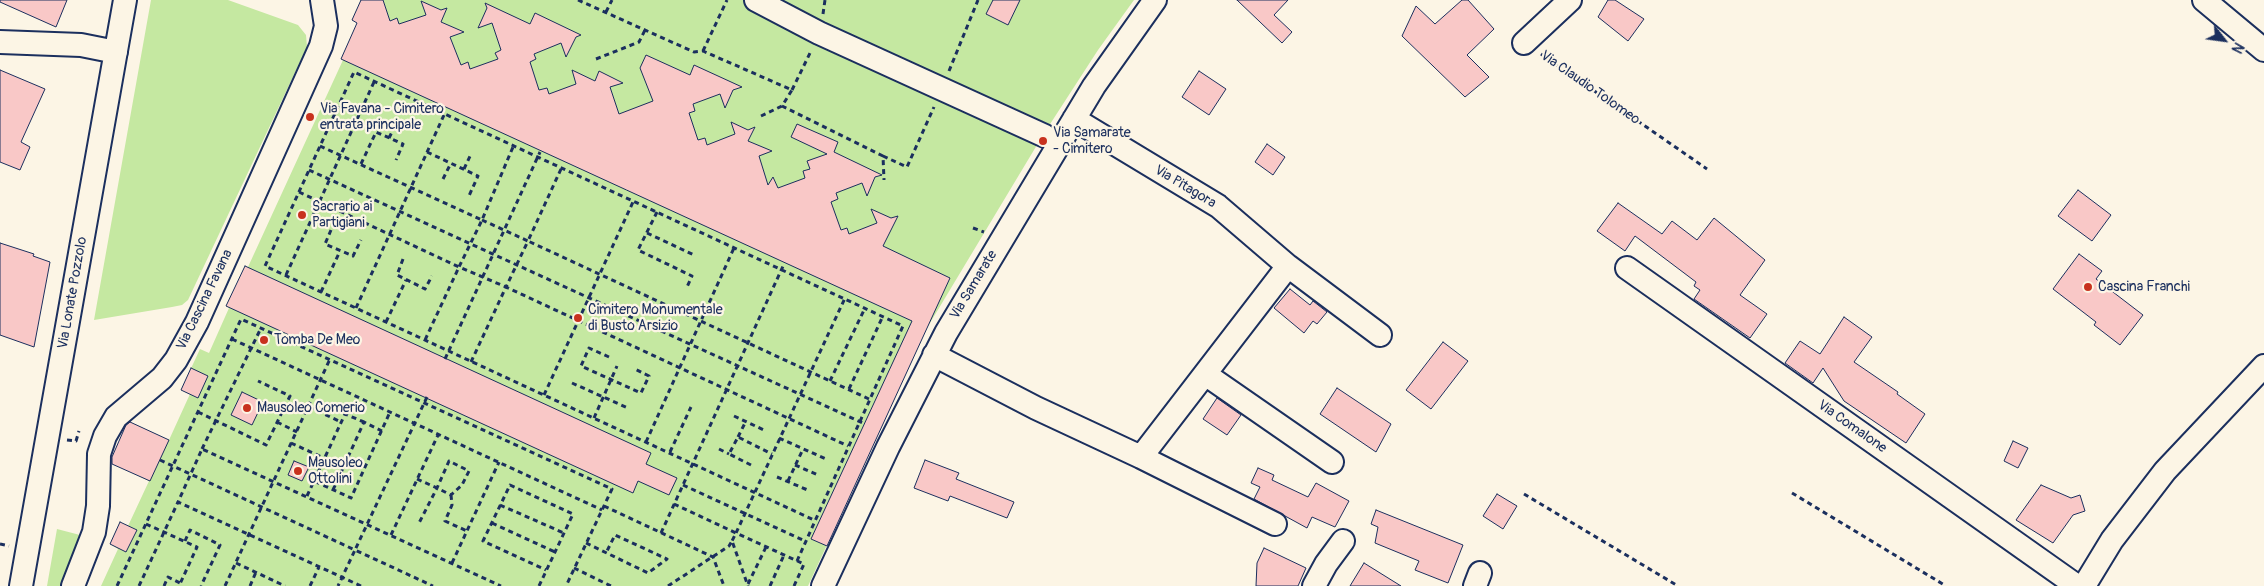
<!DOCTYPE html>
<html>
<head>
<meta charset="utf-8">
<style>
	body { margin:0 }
	#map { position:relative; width:2264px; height:586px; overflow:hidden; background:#fcf5e5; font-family:Pangolin,sans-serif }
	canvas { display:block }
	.north { position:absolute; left:2199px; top:15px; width:50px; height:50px; -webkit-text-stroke:4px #fcf5e5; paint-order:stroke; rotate:120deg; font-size:14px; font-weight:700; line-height:20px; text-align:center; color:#1b2f5e }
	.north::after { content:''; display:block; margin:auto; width:18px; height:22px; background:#1b2f5e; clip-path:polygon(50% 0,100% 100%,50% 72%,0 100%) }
</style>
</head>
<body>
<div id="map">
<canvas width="2264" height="586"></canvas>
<div class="north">N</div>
</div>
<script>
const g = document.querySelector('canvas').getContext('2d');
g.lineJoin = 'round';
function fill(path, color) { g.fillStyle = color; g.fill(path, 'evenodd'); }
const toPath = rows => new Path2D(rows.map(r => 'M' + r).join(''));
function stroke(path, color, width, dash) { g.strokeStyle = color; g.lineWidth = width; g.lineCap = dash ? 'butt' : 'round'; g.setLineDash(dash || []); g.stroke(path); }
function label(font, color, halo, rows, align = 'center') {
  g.font = font + ' Pangolin,sans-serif'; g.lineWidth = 4.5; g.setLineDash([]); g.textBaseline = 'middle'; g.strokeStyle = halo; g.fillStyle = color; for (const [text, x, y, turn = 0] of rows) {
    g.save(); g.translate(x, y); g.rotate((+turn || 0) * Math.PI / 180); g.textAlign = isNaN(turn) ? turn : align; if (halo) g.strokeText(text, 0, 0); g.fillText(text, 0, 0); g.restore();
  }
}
const green = toPath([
	[151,0,228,0,298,25,306,35,307,47,188,300,182,305,172,307,94,320],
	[361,0,1134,0,1098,50,1043,135,927,328,808,586,101,586,118,549,110,544,120,522,128,526,149,481,110,462,128,421,169,440,190,394,181,390,200,349,209,353,229,308,226,306,245,266,248,267,343,60,341,59,351,37,357,39,363,25,352,20],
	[57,529,80,535,82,538,60,586,47,586]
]);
const building = toPath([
	[0,0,67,0,56,27,0,2,0,0],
	[361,0,383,0,390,21,397,18,399,24,426,15,421,1,441,10,447,8,441,22,464,32,450,37,461,65,468,62,470,69,498,59,495,53,501,50,492,23,478,28,487,8,485,3,530,24,535,13,581,35,576,37,566,57,561,43,534,54,536,59,530,62,539,90,547,88,549,94,576,84,572,70,595,81,599,71,623,83,610,87,619,114,653,101,640,68,646,55,690,75,694,65,742,87,733,90,725,108,720,94,693,104,695,111,689,113,698,140,705,138,707,145,735,134,731,122,748,130,755,127,748,141,772,151,759,156,768,185,773,177,778,188,805,178,803,171,810,169,807,161,827,154,791,137,797,124,838,142,834,152,882,175,875,177,867,196,862,183,836,193,838,199,831,202,841,230,847,228,849,234,877,223,871,209,891,218,898,216,883,246,950,278,827,546,811,539,912,321,341,59,357,23,352,20,361,0],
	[993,0,1020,0,1008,25,986,14,993,0],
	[1237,0,1288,0,1274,15,1292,32,1282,43,1237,0],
	[1462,0,1468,0,1494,29,1467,55,1489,77,1465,97,1402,36,1416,6,1435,24,1462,0],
	[1608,0,1615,0,1644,19,1628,41,1598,17,1608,0],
	[0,70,45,89,21,142,30,147,20,170,0,162,0,70],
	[1199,71,1226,89,1209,115,1182,97,1199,71],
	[1267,144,1285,157,1273,175,1255,162,1267,144],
	[2078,190,2111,215,2092,241,2058,216,2078,190],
	[1618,203,1662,234,1672,221,1697,240,1714,218,1765,260,1740,295,1767,314,1750,338,1694,299,1700,290,1694,286,1696,282,1635,236,1625,251,1597,231,1618,203],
	[0,243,34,254,33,256,50,262,34,347,0,335,0,243],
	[2079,254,2102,271,2096,279,2143,315,2120,345,2094,325,2096,322,2053,289,2079,254],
	[245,266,651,453,646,464,677,478,669,495,638,481,633,493,226,306,245,266],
	[1290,289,1310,305,1313,301,1327,312,1317,324,1313,321,1304,333,1274,308,1290,289],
	[1844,317,1872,337,1854,362,1898,392,1897,394,1925,414,1906,443,1844,401,1823,368,1813,383,1785,363,1800,341,1820,354,1844,317],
	[1443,342,1468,361,1431,409,1406,390,1443,342],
	[191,368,208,376,198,398,181,390,191,368],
	[1337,388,1391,424,1376,452,1320,414,1337,388],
	[242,392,263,402,252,425,231,415,242,392],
	[1217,398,1241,415,1227,435,1203,419,1217,398],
	[130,422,169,440,150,481,112,464,112,457,126,425,130,422],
	[2013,441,2028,448,2018,468,2004,461,2013,441],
	[925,460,959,473,956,479,1014,502,1007,518,950,496,948,501,914,488,925,460],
	[294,461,309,467,302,481,288,475,294,461],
	[1258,468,1274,475,1272,480,1308,497,1316,483,1349,501,1335,527,1312,517,1307,528,1254,499,1260,487,1251,483,1258,468],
	[2041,485,2071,498,2080,495,2085,511,2073,515,2053,543,2016,520,2041,485],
	[1497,494,1517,506,1503,529,1483,516,1497,494],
	[1376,510,1463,545,1448,583,1415,570,1419,561,1375,543,1378,527,1371,524,1376,510],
	[120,522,137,530,126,552,110,544,120,522],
	[1264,548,1306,568,1298,586,1256,586,1257,563,1264,548],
	[1364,563,1401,586,1350,586,1364,563]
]);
const path = toPath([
	[578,0,694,52,703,51,792,90,782,106,883,156,884,180],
	[606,12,612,0],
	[823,14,825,0],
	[703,51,727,0],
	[1541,54,1707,169],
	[596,59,639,42,645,30],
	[949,71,978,0],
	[792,90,811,51],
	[761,116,782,106],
	[389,138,398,120],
	[320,146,482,220,513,147],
	[427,152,478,176,468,198],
	[883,156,907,167,934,107],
	[361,164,376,132,403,144,396,160],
	[464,169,471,154],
	[561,169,528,241,869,399],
	[309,170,865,424],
	[443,179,451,163],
	[299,192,459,267,425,340],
	[657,212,638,250,692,276,687,287],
	[482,220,528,241,506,287,459,267,482,220],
	[973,228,984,232],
	[331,230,325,244,353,256,361,240],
	[647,233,694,255],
	[403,259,397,275,425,289,432,276],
	[286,275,374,82],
	[321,292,340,251],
	[356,308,444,115],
	[386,322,406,280],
	[232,339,602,510],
	[609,357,589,348,581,366,641,393,649,376,635,369],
	[445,359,540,152],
	[471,362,506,287,848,446],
	[830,381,865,308],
	[572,383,628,408],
	[849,389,883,316],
	[544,395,633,202],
	[427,397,355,550,433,586],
	[309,407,341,422],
	[198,412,266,445,290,396,258,381],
	[734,416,766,431],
	[594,418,617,366],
	[277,422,297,432],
	[738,437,746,421],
	[779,438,826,459],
	[67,440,76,441,79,431],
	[646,442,734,248],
	[291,443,324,458],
	[202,449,261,328],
	[719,449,729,454],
	[670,452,691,407],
	[160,460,355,550,338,586],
	[751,465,729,454,738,437,772,454],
	[795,465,818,475],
	[777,477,810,491],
	[417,479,437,488,451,495,462,485,469,471,449,461,437,488,418,525],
	[314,481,345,414,364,422],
	[788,481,803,449],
	[683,485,805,541],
	[333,490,364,422,382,431],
	[1792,493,1946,586],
	[1524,494,1678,586],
	[451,495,452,505,445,521,467,531],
	[307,496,314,481,351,498,390,412],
	[674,504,736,533,732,541],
	[500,505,564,533],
	[604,506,713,557,724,586],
	[492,523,555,552],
	[146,524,197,547,179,586],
	[661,533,784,264],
	[391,535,438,435],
	[185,541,190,530,220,545,201,586],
	[586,543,648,573,667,559,615,535,606,553],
	[0,544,9,546],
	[797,561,903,326,354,72,265,266,814,520],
	[236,563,285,586],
	[452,563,499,462],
	[574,568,611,586],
	[748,584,766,547],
	[117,586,241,319,612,489,566,586],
	[139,586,178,502],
	[164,586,168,577,180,583],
	[225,586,330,359],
	[250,586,256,572],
	[310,586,319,567],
	[361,586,178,502,202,449,501,586],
	[539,586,573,514,510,485,483,541,546,570],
	[668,586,729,546,732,541,748,586],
	[770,586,784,555],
	[794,586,804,564,736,533,845,298]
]);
const minor = toPath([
	[756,0,819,33,1045,136],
	[2204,0,2264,50],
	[0,42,81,45,116,52],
	[1524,43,1570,0],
	[1288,266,1380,335],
	[1627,268,2077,586],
	[934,355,1036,408,1141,457,1288,266,1218,206,1074,119],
	[1205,374,1332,462],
	[1141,457,1275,524],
	[21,586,125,0],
	[73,586,94,532,98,506,99,454,105,436,116,417,162,378,176,360,197,322,321,46,326,26,322,0],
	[823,586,888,447,946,333,1094,86,1155,0],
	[1314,586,1326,564,1343,541],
	[1475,586,1480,573],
	[2084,586,2112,540,2165,471,2264,366]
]);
const markers = [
	[310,117,5,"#c8321e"],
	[1043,141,5,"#c8321e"],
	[302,215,5,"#c8321e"],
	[2088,287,5,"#c8321e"],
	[578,318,5,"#c8321e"],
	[264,340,5,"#c8321e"],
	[247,408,5,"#c8321e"],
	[298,471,5,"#c8321e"]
];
const streetNames = [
	["Via Claudio Tolomeo",1590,88,35],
	["Via Pitagora",1185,187,31],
	["Via Samarate",974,285,-59],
	["Via Lonate Pozzolo",73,293,-80],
	["Via Cascina Favana",205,300,-64],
	["Via Comalone",1852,427,35]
];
const poiNames = [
	["Via Favana - Cimitero",320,109],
	["entrata principale",320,125],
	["Via Samarate",1053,133],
	["- Cimitero",1053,149],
	["Sacrario ai",312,207],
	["Partigiani",312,223],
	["Cascina Franchi",2098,287],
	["Cimitero Monumentale",588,310],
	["di Busto Arsizio",588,326],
	["Tomba De Meo",274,340],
	["Mausoleo Comerio",257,408],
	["Mausoleo",308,463],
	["Ottolini",308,479]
];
fill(green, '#c5e8a1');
fill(building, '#f9c8c7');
stroke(building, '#1b2f5e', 1);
stroke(minor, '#1b2f5e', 26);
stroke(path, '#1b2f5e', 3, [5, 4]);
stroke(minor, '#fcf5e5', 22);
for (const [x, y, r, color] of markers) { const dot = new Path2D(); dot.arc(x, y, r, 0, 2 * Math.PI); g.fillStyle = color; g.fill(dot); stroke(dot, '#fcf5e5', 2); }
label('14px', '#1b2f5e', '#fcf5e5', streetNames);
label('14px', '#1b2f5e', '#fcf5e5', poiNames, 'left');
</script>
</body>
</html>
